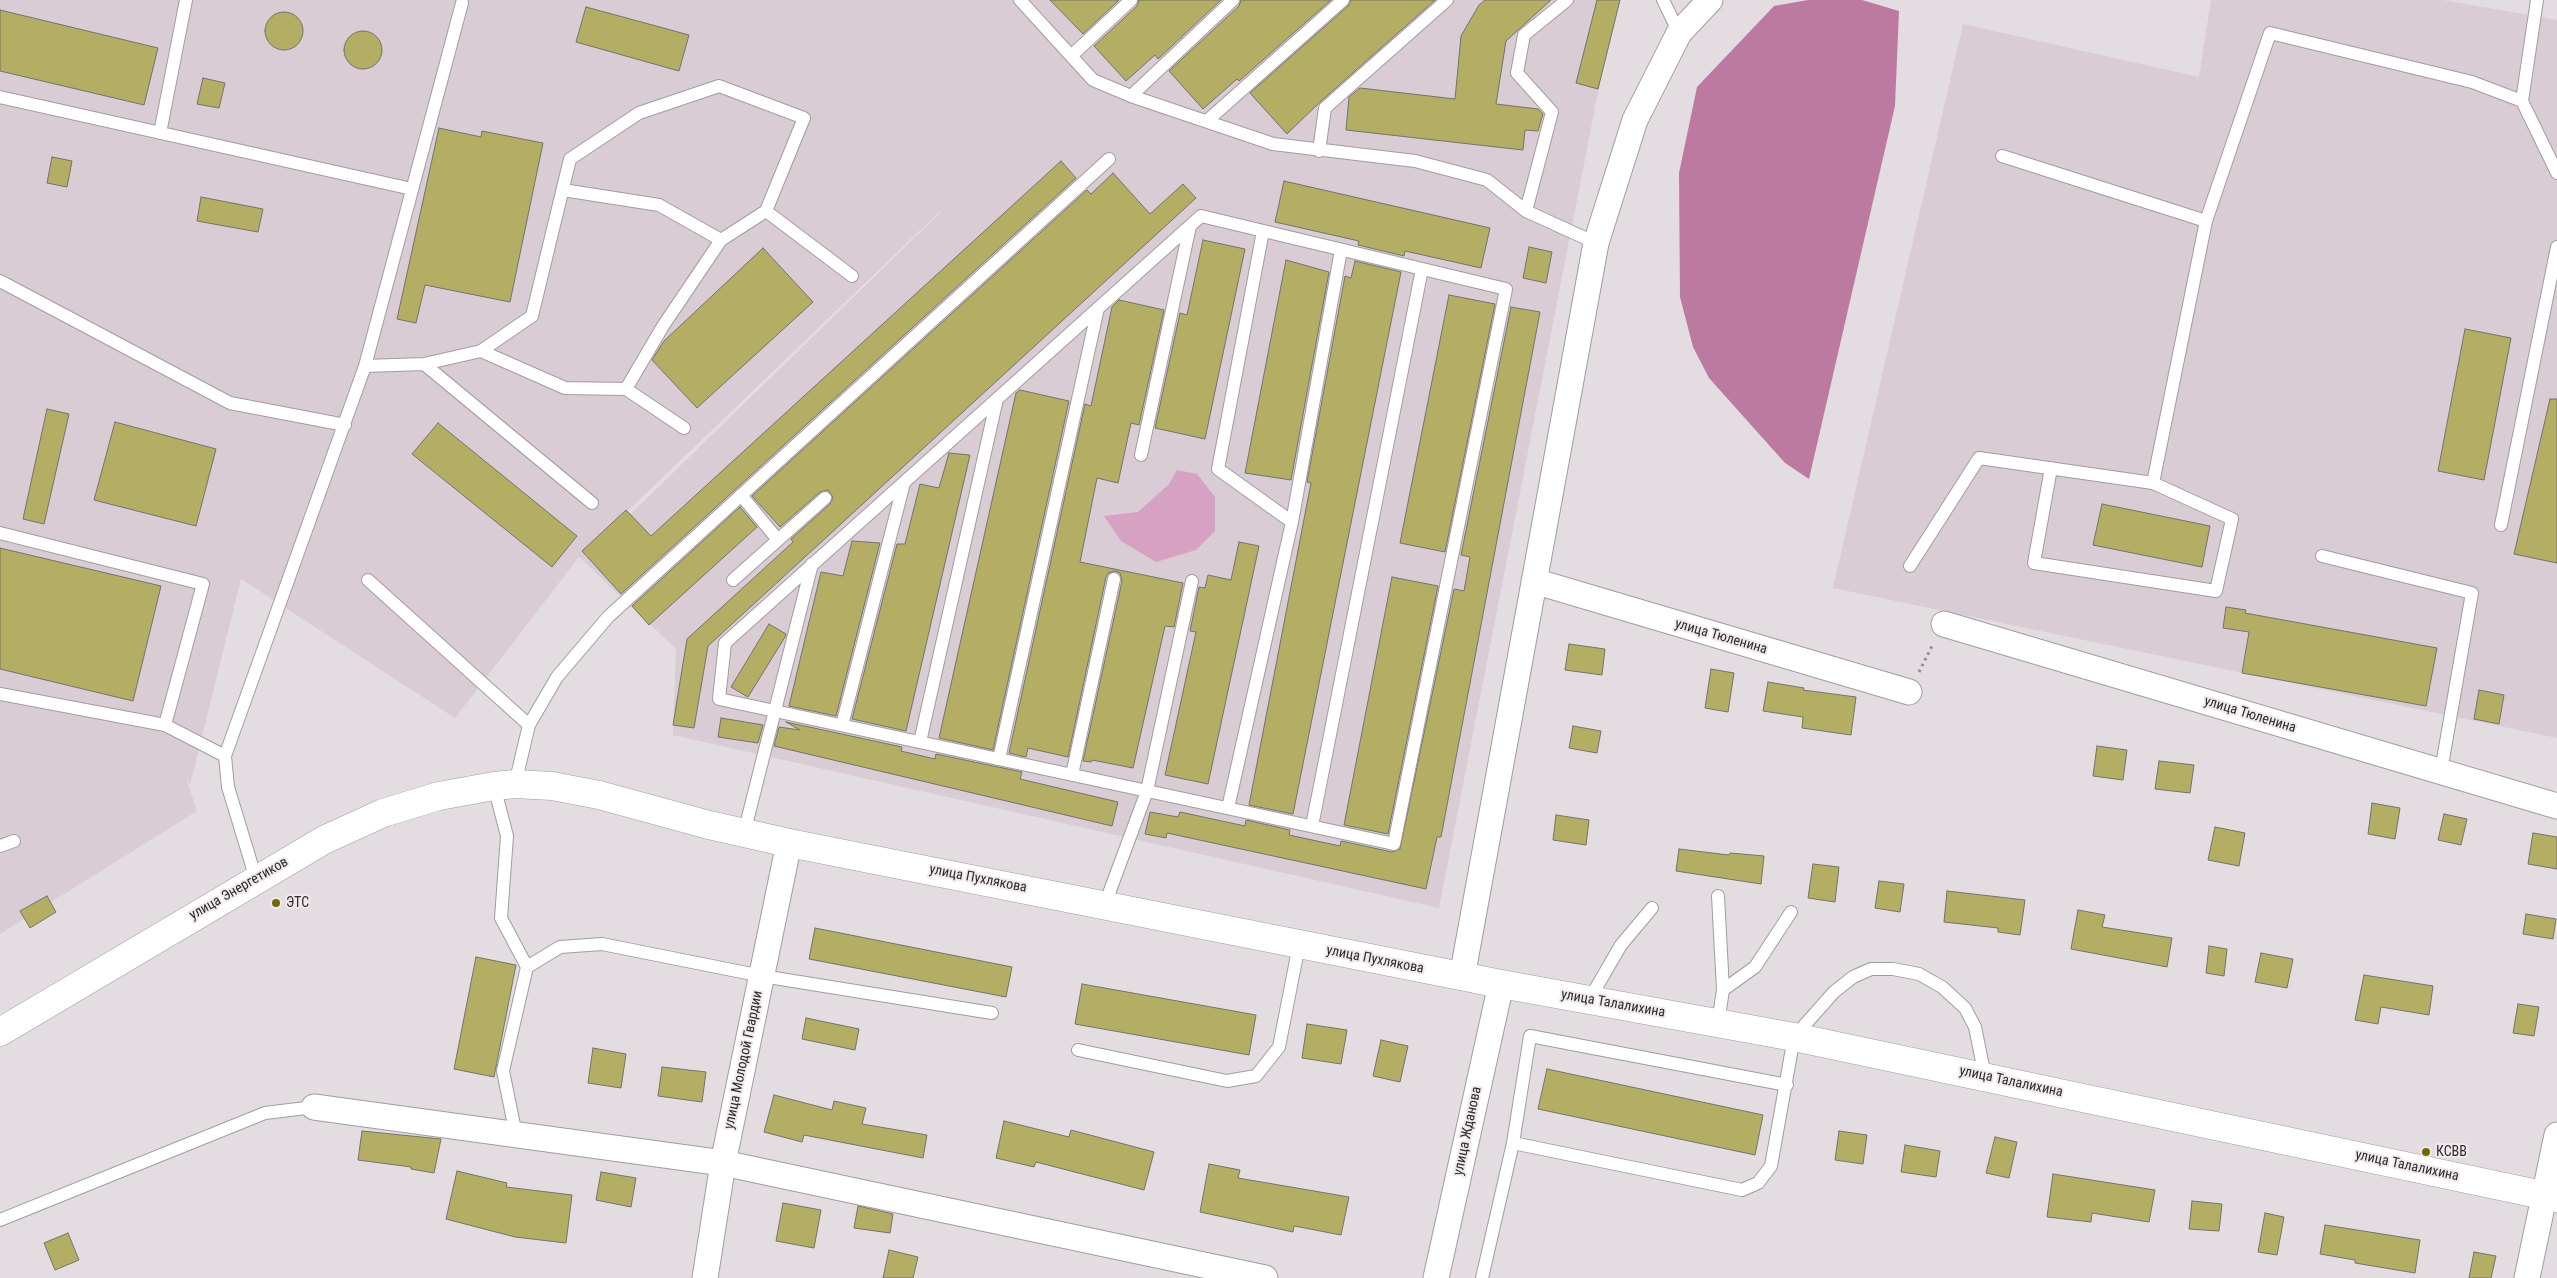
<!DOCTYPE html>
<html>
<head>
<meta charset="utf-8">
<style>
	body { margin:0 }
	canvas { display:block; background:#e3dce0 }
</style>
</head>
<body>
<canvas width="2557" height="1278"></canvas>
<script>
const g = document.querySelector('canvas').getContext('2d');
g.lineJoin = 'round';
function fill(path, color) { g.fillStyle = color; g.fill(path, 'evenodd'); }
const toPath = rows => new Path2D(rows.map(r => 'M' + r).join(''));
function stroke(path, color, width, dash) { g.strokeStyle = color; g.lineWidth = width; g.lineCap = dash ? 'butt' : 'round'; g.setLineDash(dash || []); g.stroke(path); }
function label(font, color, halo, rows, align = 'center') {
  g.font = font + ' "Roboto Condensed",sans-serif'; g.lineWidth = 4; g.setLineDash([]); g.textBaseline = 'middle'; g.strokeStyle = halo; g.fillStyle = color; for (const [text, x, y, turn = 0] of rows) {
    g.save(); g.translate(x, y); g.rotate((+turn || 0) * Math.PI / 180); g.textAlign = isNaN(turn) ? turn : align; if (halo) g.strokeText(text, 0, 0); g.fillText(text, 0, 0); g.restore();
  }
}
const built = toPath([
	[0,0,1616,0,1439,908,673,735,676,649,579,557,455,718,241,579,190,785,186,778,197,811,0,934],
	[939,212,940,213,610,534,607,531],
	[2211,0,2443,0,2557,20,2557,738,1833,588,1963,24,2199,77]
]);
const green = toPath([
	[1177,470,1197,474,1215,497,1215,531,1196,550,1156,562,1121,541,1104,516,1138,512,1169,484]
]);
const water = toPath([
	[1808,0,1862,0,1899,11,1895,106,1809,479,1785,463,1709,378,1693,347,1680,297,1679,173,1697,87,1774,6]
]);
const building = toPath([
	[1050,0,1119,0,1083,34,1050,0],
	[1139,0,1221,0,1158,59,1155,55,1126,81,1094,46,1137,6,1139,0],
	[1241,0,1331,0,1239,81,1237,79,1203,109,1169,71,1239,6,1241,0],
	[1351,0,1435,0,1320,102,1287,134,1250,93,1348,6,1351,0],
	[1485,0,1551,0,1506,41,1496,104,1538,109,1543,114,1538,131,1525,130,1523,150,1346,130,1349,97,1360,88,1455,99,1461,36,1479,5,1485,0],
	[1597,0,1620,0,1598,89,1576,83,1597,0],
	[586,7,689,35,679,71,576,42,586,7],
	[0,10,158,48,144,105,0,71,0,10],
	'265 31a19 19 0 1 1 38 0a19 19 0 1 1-38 0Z',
	'344 50a19 19 0 1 1 38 0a19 19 0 1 1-38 0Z',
	[203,78,225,83,219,108,197,104,203,78],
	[439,128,481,137,482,131,543,143,510,302,425,285,416,323,397,319,439,128],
	[52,157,72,161,67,187,47,183,52,157],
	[1061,161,1076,178,621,594,582,551,626,510,651,536,1061,161],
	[1113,173,1150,214,1183,184,1196,198,708,646,694,728,673,725,687,639,793,542,791,539,830,504,833,497,828,490,820,492,780,527,752,496,1087,190,1091,194,1113,173],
	[1284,181,1490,228,1481,268,1405,251,1404,256,1358,245,1359,241,1275,222,1284,181],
	[201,197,263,209,258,232,197,221,201,197],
	[1203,240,1245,249,1205,439,1155,428,1180,313,1187,315,1203,240],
	[1529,247,1552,252,1546,283,1523,278,1529,247],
	[763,248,813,302,697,408,652,360,664,341,763,248],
	[1286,260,1329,272,1291,480,1245,473,1286,260],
	[1355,261,1401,272,1293,814,1249,805,1311,483,1307,482,1345,276,1351,278,1355,261],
	[1449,295,1495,304,1445,552,1400,543,1449,295],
	[1119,300,1164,310,1139,425,1131,423,1118,483,1097,478,1080,562,1183,583,1174,627,1165,626,1133,768,1092,760,1091,762,1083,761,1122,581,1120,573,1115,571,1108,573,1106,577,1068,757,1028,748,1026,757,1009,753,1085,404,1091,406,1112,307,1119,300],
	[1511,307,1540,312,1441,837,1437,837,1426,889,1167,833,1166,838,1145,834,1150,812,1178,817,1180,812,1245,826,1246,820,1290,830,1289,835,1340,846,1341,841,1392,852,1400,849,1454,589,1464,591,1470,557,1461,555,1511,307],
	[2465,329,2511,338,2484,480,2438,471,2465,329],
	[1020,390,1069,401,993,750,939,738,1016,393,1020,390],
	[2550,399,2557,399,2557,563,2514,554,2550,399],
	[47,409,69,414,44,524,23,519,47,409],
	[115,422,216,449,196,526,94,500,115,422],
	[438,423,577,536,552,567,412,454,438,423],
	[949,453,970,455,906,731,852,719,897,544,905,544,920,484,939,488,949,453],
	[2102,504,2210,526,2202,567,2093,545,2102,504],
	[740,507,757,527,649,625,632,606,740,507],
	[852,541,880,543,836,716,789,706,821,572,843,576,852,541],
	[1239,542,1259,546,1208,784,1165,775,1196,632,1190,631,1199,587,1205,588,1208,575,1231,580,1239,542],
	[0,548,161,586,133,701,0,669,0,548],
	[1392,577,1438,586,1388,834,1344,825,1392,577],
	[2226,607,2246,610,2245,613,2437,648,2426,706,2242,673,2249,632,2223,628,2226,607],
	[769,624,786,634,785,637,748,697,746,696,731,687,769,624],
	[1569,644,1605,649,1602,675,1565,670,1569,644],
	[1711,669,1734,673,1728,712,1705,708,1711,669],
	[1768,682,1804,688,1803,690,1856,697,1851,735,1802,728,1803,717,1763,711,1768,682],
	[2479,690,2504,695,2499,724,2474,719,2479,690],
	[721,718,763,725,758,743,718,737,721,718],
	[786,722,902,747,901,751,935,759,936,754,1022,772,1020,779,1118,802,1112,826,774,746,779,727,800,730,786,722],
	[1573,726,1601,731,1597,753,1569,748,1573,726],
	[2097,746,2127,750,2123,780,2093,776,2097,746],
	[2159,761,2194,765,2190,793,2155,789,2159,761],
	[2372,803,2400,808,2395,839,2368,834,2372,803],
	[2444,814,2467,819,2461,845,2438,840,2444,814],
	[1556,815,1589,820,1586,845,1553,840,1556,815],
	[2215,827,2245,833,2239,866,2208,860,2215,827],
	[2533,833,2557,837,2557,869,2528,864,2533,833],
	[1679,849,1729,855,1730,853,1764,856,1761,884,1676,871,1679,849],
	[1813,864,1839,867,1835,902,1808,898,1813,864],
	[1879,881,1904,884,1900,912,1875,908,1879,881],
	[1947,891,2025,900,2020,935,1998,932,1998,928,1944,922,1947,891],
	[47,896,56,912,30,928,20,911,47,896],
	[2078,910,2105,915,2102,927,2172,938,2167,967,2071,949,2078,910],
	[2526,914,2556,919,2553,939,2523,934,2526,914],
	[815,928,1012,967,1006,997,809,959,815,928],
	[2209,946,2227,949,2224,976,2206,973,2209,946],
	[2261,953,2293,959,2287,988,2255,982,2261,953],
	[476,957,516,965,494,1077,454,1069,476,957],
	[2364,975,2433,986,2429,1015,2381,1007,2378,1024,2355,1020,2364,975],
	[1082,984,1256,1015,1249,1055,1075,1024,1082,984],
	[2518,1004,2539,1007,2534,1036,2513,1033,2518,1004],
	[806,1018,859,1029,855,1050,802,1039,806,1018],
	[1307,1024,1347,1030,1341,1064,1302,1058,1307,1024],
	[1381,1040,1408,1046,1400,1082,1373,1076,1381,1040],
	[593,1048,626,1054,621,1088,588,1083,593,1048],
	[662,1067,706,1072,702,1102,658,1096,662,1067],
	[1547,1069,1763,1115,1755,1155,1538,1109,1547,1069],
	[774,1095,832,1110,834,1101,866,1108,862,1124,927,1135,923,1158,804,1135,802,1142,764,1132,774,1095],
	[1004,1121,1069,1137,1071,1130,1154,1152,1144,1190,1036,1162,1034,1167,996,1158,1004,1121],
	[362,1131,441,1139,434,1173,411,1169,411,1167,358,1160,362,1131],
	[1839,1131,1867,1135,1863,1164,1835,1160,1839,1131],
	[1995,1137,2017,1142,2009,1178,1986,1173,1995,1137],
	[1905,1145,1940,1151,1936,1177,1901,1172,1905,1145],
	[1209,1164,1240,1170,1238,1178,1349,1197,1341,1235,1294,1226,1293,1232,1200,1212,1209,1164],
	[457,1171,507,1183,506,1187,572,1195,566,1243,515,1237,446,1219,457,1171],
	[601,1172,636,1178,631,1207,596,1200,601,1172],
	[2053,1174,2155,1190,2149,1222,2092,1213,2091,1222,2047,1217,2053,1174],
	[2192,1201,2222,1204,2219,1231,2189,1229,2192,1201],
	[783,1203,821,1210,814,1248,776,1241,783,1203],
	[858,1206,893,1214,890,1233,854,1228,858,1206],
	[2265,1213,2284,1217,2277,1255,2258,1252,2265,1213],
	[2325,1225,2420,1240,2415,1273,2355,1263,2355,1260,2320,1254,2325,1225],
	[68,1233,79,1260,55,1270,44,1243,68,1233],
	[889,1250,918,1257,913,1278,883,1278,889,1250],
	[2474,1252,2496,1256,2491,1278,2469,1278,2474,1252]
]);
const path = toPath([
	[1919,672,1933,644]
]);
const lane = toPath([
	[1020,0,1093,80,1131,96,1273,144,1415,161,1487,180,1526,211,1596,243],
	[1663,0,1679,33],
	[2537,0,2522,101,2557,173],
	[1071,56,1131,0],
	[1131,96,1233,0],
	[0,97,412,189],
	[1208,120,1343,0],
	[160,133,186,0],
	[1319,151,1325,108,1447,0],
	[2002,156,2206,221],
	[563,190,659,205,721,240],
	[766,211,852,276],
	[1526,211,1552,112,1517,73,1524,35,1567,0],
	[1201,216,1506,289,1394,844,719,699,725,643,1201,216],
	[1263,231,1218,469,1292,522],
	[0,281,230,403,345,425],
	[481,351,565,388,626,389],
	[424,364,592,503],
	[365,366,424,364,481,351,532,316,570,159,639,113,719,86,804,118,766,211,721,240,663,326,626,389,684,428],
	[1141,455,1190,226],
	[2051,468,2034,563,2216,591,2232,519,2153,483],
	[741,495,778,540],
	[2501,525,2557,247],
	[0,533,203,584,165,725],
	[2322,556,2472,593,2441,771],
	[1910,566,1979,458,2153,483,2206,221,2270,33,2472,82,2522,101],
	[368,580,529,725],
	[733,580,825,498],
	[0,694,165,725,225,756],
	[842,725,904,483],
	[920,742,997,399],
	[999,759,1098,308],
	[1072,775,1114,579],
	[515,784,529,725,557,677,608,617,1109,159],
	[494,786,507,836,501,918,527,967,503,1071,516,1135],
	[1228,808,1292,522,1341,250],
	[1312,826,1422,269],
	[744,833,812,564],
	[0,846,14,841],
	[256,879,228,787,225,756,365,366,462,3],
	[1718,896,1723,990,1718,1023],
	[1105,904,1147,791,1192,581],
	[527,967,560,947,602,944,762,976,992,1013],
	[1723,990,1755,967,1791,912],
	[1589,1000,1621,945,1652,908],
	[1078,1050,1227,1081,1256,1076,1279,1047,1299,945],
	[1513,1143,1742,1190,1758,1183,1771,1166,1794,1037,1834,992,1853,977,1871,969,1893,969,1919,974,1942,987,1965,1008,1975,1027,1985,1076],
	[0,1220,265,1113,314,1107],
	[1482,1278,1513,1143,1530,1036,1787,1085]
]);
const street = toPath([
	[1534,581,1909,692],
	[1944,624,2557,806],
	[1462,977,1596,243,1635,120,1679,33,1710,0],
	[314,1107,723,1163,1265,1278],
	[705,1278,723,1163,789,843],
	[1436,1278,1501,984],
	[2527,1278,2557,1135]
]);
const secondary = toPath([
	[0,1032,324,840,383,813,439,796,494,786,515,784,552,786,599,795,709,825,789,843,1501,984,1794,1037,2557,1198]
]);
const markers = [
	[276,903,5,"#716a03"],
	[2426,1152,5,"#716a03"]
];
const streetNames = [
	["улица Тюленина",1721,637,16],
	["улица Тюленина",2250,715,17],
	["улица Пухлякова",978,879,11],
	["улица Энергетиков",239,889,-30],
	["улица Пухлякова",1375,960,11],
	["улица Талалихина",1613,1004,10],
	["улица Молодой Гвардии",744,1060,-78],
	["улица Талалихина",2011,1082,12],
	["улица Жданова",1468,1131,-78],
	["улица Талалихина",2407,1166,12]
];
const poiNames = [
	["ЭТС",286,903],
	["КСВВ",2436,1152]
];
fill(built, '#daccd4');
fill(green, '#d7a2c1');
fill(water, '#bc7aa1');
fill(building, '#b4ae64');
stroke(building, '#73736d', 1);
stroke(lane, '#a29c9f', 14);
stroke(street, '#a29c9f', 27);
stroke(secondary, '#a29c9f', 29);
stroke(path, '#908c8e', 3, [2.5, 4]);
stroke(lane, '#fff', 12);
stroke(street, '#fff', 25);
stroke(secondary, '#fff', 28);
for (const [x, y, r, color] of markers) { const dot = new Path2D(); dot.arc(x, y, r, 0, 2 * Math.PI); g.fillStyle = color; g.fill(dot); stroke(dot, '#f0eaed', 2); }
label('14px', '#2b292a', '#f0eaed', streetNames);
label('14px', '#2b292a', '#f0eaed', poiNames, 'left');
</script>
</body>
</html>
